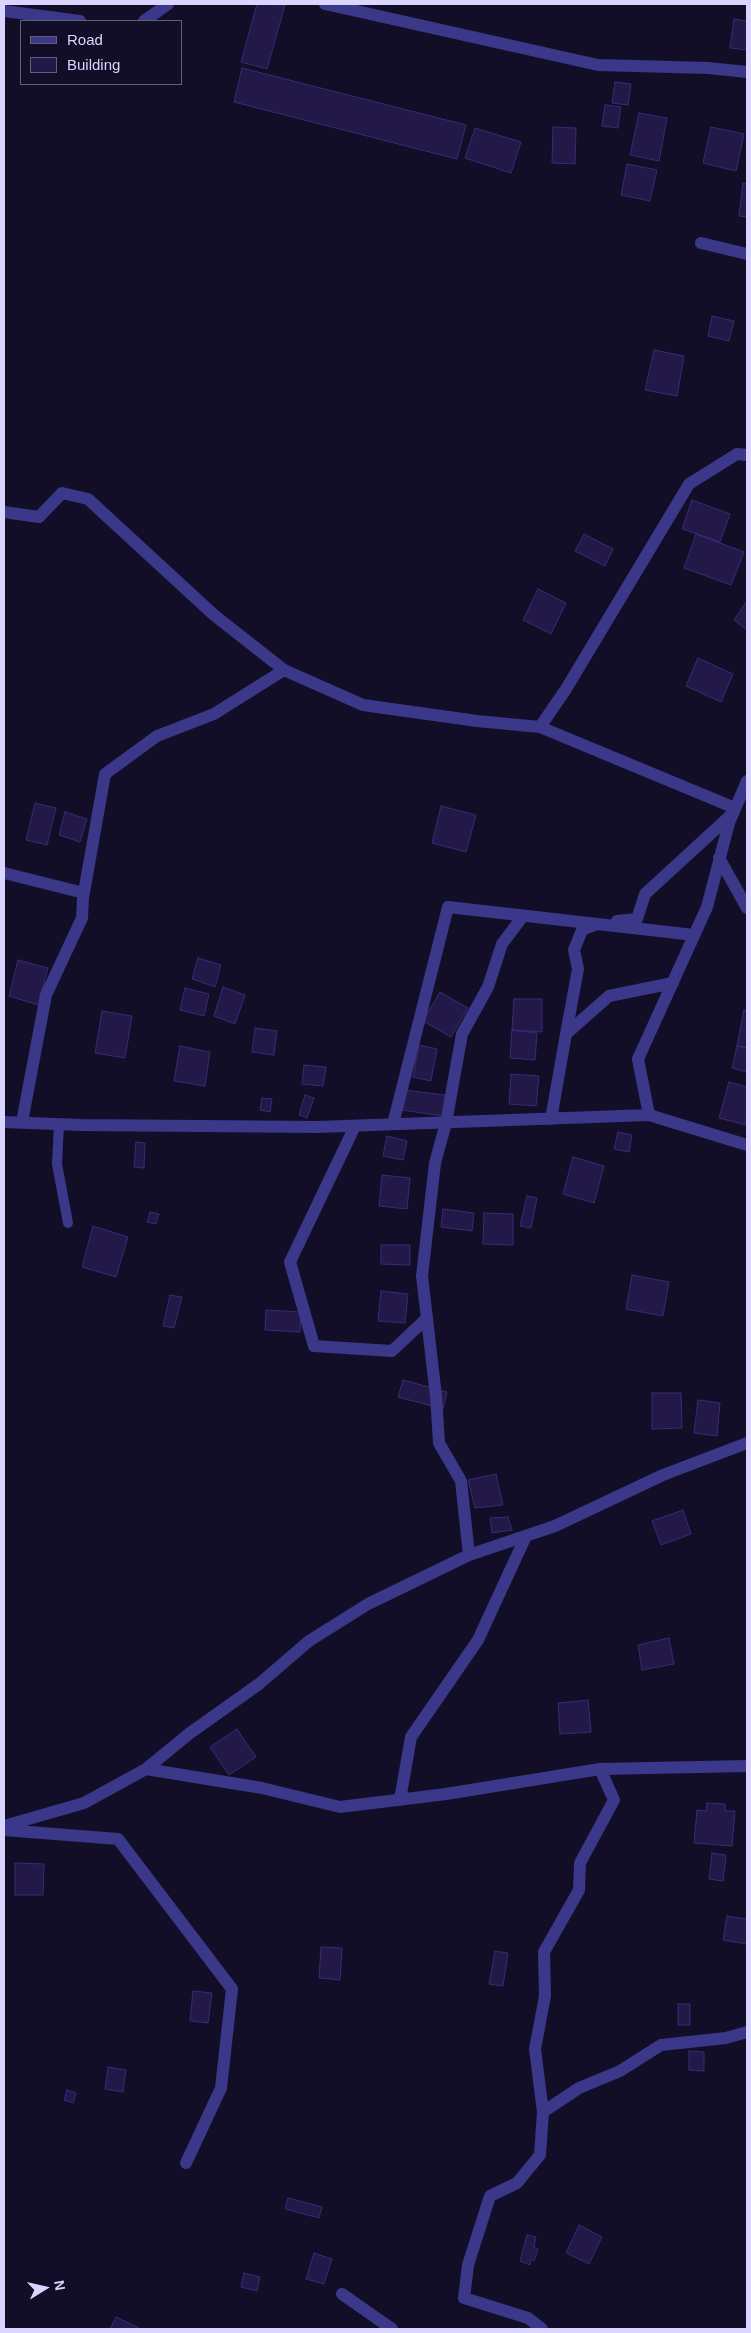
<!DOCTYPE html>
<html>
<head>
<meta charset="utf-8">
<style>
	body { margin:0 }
	#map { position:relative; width:751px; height:2333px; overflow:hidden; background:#130e27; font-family:Arial,sans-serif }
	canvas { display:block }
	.frame { position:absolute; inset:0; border:5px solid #dad5ff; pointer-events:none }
	.legend { position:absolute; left:20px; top:20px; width:162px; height:65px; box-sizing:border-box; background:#130e27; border:1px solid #635e7d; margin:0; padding:6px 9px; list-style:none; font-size:15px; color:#dad5ff }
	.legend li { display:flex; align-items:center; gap:10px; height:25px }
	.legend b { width:25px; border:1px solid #635e7d }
	.north { position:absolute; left:20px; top:2263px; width:50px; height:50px; -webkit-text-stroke:4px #130e27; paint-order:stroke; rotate:80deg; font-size:14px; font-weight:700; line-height:20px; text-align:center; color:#dad5ff }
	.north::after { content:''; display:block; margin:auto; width:18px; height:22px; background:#dad5ff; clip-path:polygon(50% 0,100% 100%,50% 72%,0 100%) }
</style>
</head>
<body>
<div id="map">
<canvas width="751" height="2333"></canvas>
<div class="frame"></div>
<ul class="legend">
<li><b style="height:6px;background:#3b3789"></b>Road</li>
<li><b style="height:14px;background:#231949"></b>Building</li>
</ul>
<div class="north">N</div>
</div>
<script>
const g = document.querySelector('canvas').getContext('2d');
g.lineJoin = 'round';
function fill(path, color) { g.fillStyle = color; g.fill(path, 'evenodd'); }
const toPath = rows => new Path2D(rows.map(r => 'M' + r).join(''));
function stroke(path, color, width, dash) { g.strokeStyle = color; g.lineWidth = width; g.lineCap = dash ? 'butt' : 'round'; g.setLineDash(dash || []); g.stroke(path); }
const building = toPath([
	[257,4,285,5,267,69,241,62,257,4],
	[734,19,747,21,747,54,747,50,730,48,734,19],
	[242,68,466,125,457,159,234,102,242,68],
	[615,82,631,84,628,105,612,103,615,82],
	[605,105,621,107,618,128,602,126,605,105],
	[639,113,667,118,659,161,630,155,639,113],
	[553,127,576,128,575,164,552,163,553,127],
	[711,127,744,134,736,171,703,163,711,127],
	[475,128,521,142,511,173,465,158,475,128],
	[627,164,657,170,650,201,621,195,627,164],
	[743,183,747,184,747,217,739,216,743,183],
	[712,316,734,321,729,341,708,336,712,316],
	[654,350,684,356,677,396,645,390,654,350],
	[692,500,730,514,720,542,682,529,692,500],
	[584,534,613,549,605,566,575,551,584,534],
	[696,534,744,552,731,585,684,568,696,534],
	[538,589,566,603,551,634,523,620,538,589],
	[747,601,747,630,734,620,747,601],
	[698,658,733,674,721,702,686,686,698,658],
	[35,803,56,808,47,845,26,840,35,803],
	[441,806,476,815,466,852,432,843,441,806],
	[65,812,87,819,80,842,59,835,65,812],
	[198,958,221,965,215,987,192,979,198,958],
	[18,960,48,968,38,1005,9,996,18,960],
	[223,987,245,995,235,1024,214,1016,223,987],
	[185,988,209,994,204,1016,180,1010,185,988],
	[440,992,468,1008,451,1037,423,1021,440,992],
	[514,999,542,999,542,1032,512,1030,514,999],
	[744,1010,747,1011,747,1048,737,1046,744,1010],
	[102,1011,132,1016,125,1058,95,1053,102,1011],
	[255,1028,277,1031,274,1055,252,1052,255,1028],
	[512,1030,537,1033,535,1060,510,1058,512,1030],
	[419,1045,437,1049,431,1081,413,1077,419,1045],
	[180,1046,210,1052,205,1086,174,1081,180,1046],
	[737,1046,747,1048,747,1072,732,1068,737,1046],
	[304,1065,326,1067,323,1086,302,1084,304,1065],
	[511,1074,539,1076,536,1106,509,1104,511,1074],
	[729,1082,747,1087,746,1125,719,1118,729,1082],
	[405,1090,445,1095,443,1116,402,1110,405,1090],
	[305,1095,314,1098,307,1118,299,1115,305,1095],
	[262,1098,272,1099,270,1112,260,1110,262,1098],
	[618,1132,632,1135,629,1152,614,1149,618,1132],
	[387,1136,407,1141,403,1160,383,1156,387,1136],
	[136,1142,145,1143,144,1168,134,1167,136,1142],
	[573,1157,604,1166,594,1203,563,1194,573,1157],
	[382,1175,410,1178,407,1209,379,1206,382,1175],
	[527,1196,537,1198,531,1228,520,1226,527,1196],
	[443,1209,474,1213,472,1231,441,1227,443,1209],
	[150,1212,159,1214,156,1224,147,1222,150,1212],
	[484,1213,513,1214,513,1245,483,1244,484,1213],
	[93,1226,128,1237,116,1277,82,1267,93,1226],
	[381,1245,410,1245,410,1265,381,1264,381,1245],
	[632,1275,669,1282,663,1316,626,1309,632,1275],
	[381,1291,408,1294,405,1323,378,1321,381,1291],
	[170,1295,182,1297,174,1328,163,1326,170,1295],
	[266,1310,301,1312,300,1332,265,1330,266,1310],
	[403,1380,447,1392,443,1409,398,1397,403,1380],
	[652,1393,681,1393,682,1428,652,1429,652,1393],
	[698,1400,720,1403,717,1436,694,1433,698,1400],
	[496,1474,503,1505,475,1508,468,1480,496,1474],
	[683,1510,691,1534,661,1545,652,1521,683,1510],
	[508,1517,512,1530,492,1533,490,1518,508,1517],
	[669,1638,674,1664,642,1670,638,1645,669,1638],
	[588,1700,591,1732,560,1734,558,1703,588,1700],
	[237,1729,256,1757,229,1775,210,1747,237,1729],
	[707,1803,725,1804,725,1811,735,1811,732,1846,694,1843,697,1810,706,1811,707,1803],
	[712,1853,726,1855,723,1881,709,1879,712,1853],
	[15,1863,44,1864,43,1895,15,1895,15,1863],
	[727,1916,747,1919,747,1944,723,1940,727,1916],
	[321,1947,342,1948,340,1980,319,1978,321,1947],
	[495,1951,508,1953,503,1986,489,1984,495,1951],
	[193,1991,212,1993,208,2023,190,2021,193,1991],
	[678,2004,690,2004,690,2025,678,2025,678,2004],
	[689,2051,704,2052,704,2071,689,2070,689,2051],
	[108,2067,126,2070,123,2092,105,2089,108,2067],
	[67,2090,76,2093,73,2103,64,2100,67,2090],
	[288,2198,322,2207,319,2218,285,2209,288,2198],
	[579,2225,602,2237,589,2264,566,2253,579,2225],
	[527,2235,536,2237,534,2247,538,2249,534,2261,531,2259,530,2265,520,2261,527,2235],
	[314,2253,332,2259,324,2284,306,2279,314,2253],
	[244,2273,260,2277,257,2291,241,2287,244,2273],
	[116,2317,139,2328,138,2329,110,2329,116,2317]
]);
const service = toPath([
	[59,1124,57,1164,68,1223]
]);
const minor = toPath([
	[325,4,598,65,708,68,747,72],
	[4,11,80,21],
	[144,21,168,4],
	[701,243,747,254],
	[4,512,39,517,62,493,88,499,214,615,284,670,363,705,477,721,540,727,735,808],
	[540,727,566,689,689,484,737,454,747,455],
	[719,858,747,908],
	[4,873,84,893],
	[617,921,637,919,645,894,730,816],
	[566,1034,578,969,574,950,582,930,597,924],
	[649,1115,638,1059,707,907,729,823,747,781],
	[551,1119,566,1034,609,996,673,983],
	[4,1122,81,1125,317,1127,649,1115,747,1145],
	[22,1122,46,995,82,918,83,898,105,774,157,736,214,714,284,670],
	[393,1124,448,907,694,935],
	[355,1126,290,1262,314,1346,392,1351,427,1318],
	[469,1555,461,1481,439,1443,436,1396,422,1276,435,1163,446,1123,462,1034,488,987,502,944,523,916],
	[146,1769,262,1788,340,1807,446,1794,600,1769,747,1766],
	[400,1800,411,1737,478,1640,526,1536],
	[4,1826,84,1803,146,1769,190,1733,259,1684,309,1641,368,1604,469,1555,555,1526,663,1475,747,1443],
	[4,1830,118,1839,232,1989,221,2088,186,2163],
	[543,2112,579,2088,620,2071,661,2045,726,2038,747,2032],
	[342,2294,392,2329],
	[542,2329,528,2318,464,2298,468,2265,490,2196,517,2183,540,2155,543,2112,535,2049,545,1996,544,1952,579,1890,580,1863,614,1800,600,1769]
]);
fill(building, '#231949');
stroke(building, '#3a2a76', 1);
stroke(service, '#3b3789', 10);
stroke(minor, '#3b3789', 12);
</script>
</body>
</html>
